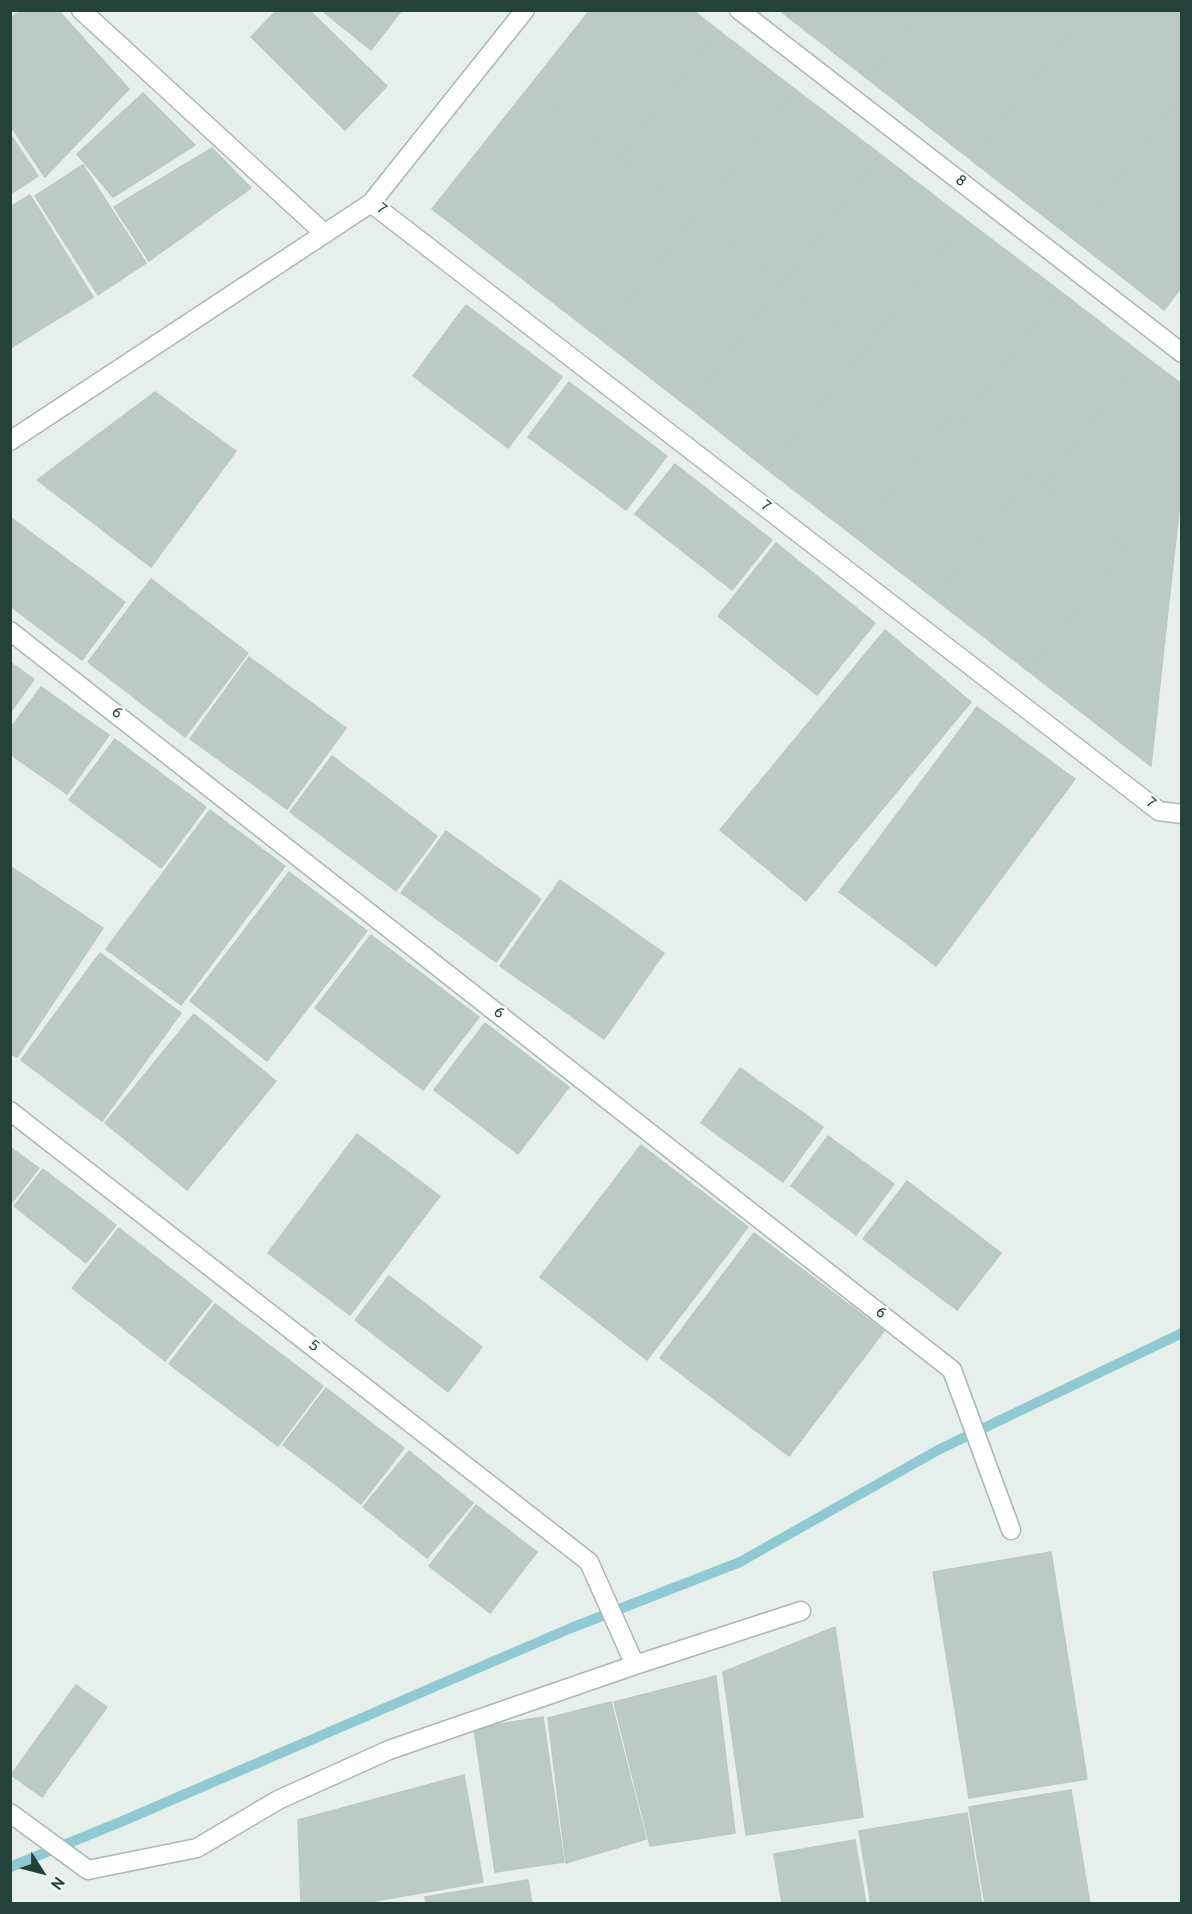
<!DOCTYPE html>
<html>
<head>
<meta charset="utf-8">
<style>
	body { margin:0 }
	#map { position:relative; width:1192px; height:1914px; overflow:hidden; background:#e6efeb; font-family:Overpass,sans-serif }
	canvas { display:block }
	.frame { position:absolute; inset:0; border:12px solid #24423a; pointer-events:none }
	.north { position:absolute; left:12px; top:1842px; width:60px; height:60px; -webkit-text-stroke:4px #f7fbf9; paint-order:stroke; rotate:126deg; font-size:16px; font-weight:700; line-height:24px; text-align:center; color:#24423a }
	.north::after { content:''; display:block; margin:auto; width:21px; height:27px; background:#24423a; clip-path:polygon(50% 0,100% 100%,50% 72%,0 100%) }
</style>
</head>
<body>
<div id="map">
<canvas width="1192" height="1914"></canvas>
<div class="frame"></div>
<div class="north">N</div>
</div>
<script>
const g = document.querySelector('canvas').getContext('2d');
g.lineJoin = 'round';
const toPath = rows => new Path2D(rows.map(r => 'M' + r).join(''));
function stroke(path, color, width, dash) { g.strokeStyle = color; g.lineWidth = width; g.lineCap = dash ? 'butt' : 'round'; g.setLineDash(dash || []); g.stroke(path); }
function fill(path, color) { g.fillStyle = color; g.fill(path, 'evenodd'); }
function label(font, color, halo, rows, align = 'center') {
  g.font = font + ' Overpass,sans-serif'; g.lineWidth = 5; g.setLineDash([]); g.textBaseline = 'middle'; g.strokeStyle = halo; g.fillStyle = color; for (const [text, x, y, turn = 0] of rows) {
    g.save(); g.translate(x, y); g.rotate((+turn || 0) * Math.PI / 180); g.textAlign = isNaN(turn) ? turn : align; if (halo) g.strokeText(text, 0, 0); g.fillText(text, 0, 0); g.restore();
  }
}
const stream = toPath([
	[10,1867,118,1823,571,1628,740,1562,938,1450,1182,1333]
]);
const building = toPath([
	[23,10,58,10,129,89,45,177,10,125,10,18,23,10],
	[277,10,309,10,387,86,345,130,251,37,277,10],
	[321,10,402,10,371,50,321,10],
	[590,10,693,10,718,30,620,157,529,87,590,10],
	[779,10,921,10,869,80,779,10],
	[921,10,1088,10,971,160,869,80,921,10],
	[1088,10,1182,10,1182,94,1073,239,971,160,1088,10],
	[718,30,796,90,695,216,620,157,718,30],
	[529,87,695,216,599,338,432,209,529,87],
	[796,90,880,154,783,283,695,216,796,90],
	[143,93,195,145,113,197,77,154,143,93],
	[1182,94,1182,286,1164,310,1073,239,1182,94],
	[10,134,38,176,10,194,10,134],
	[212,148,251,188,149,261,114,207,212,148],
	[880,154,966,220,866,347,783,283,880,154],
	[83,165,146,263,98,295,35,196,83,165],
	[30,195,93,297,12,347,10,343,10,207,30,195],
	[695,216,783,283,688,407,599,338,695,216],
	[966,220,1060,291,962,422,866,347,966,220],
	[783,283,866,347,768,470,688,407,783,283],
	[1060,291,1143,355,1044,485,962,422,1060,291],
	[466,305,562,377,508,448,413,376,466,305],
	[866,347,952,414,855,537,768,470,866,347],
	[1143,355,1182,384,1182,485,1171,583,1044,485,1143,355],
	[569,382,667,456,626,510,528,437,569,382],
	[155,392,236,451,151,567,37,480,155,392],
	[952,414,1030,474,935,599,855,537,952,414],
	[675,464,772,540,732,590,635,514,675,464],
	[1030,474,1126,549,1028,671,935,599,1030,474],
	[10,517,125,602,82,660,10,606,10,517],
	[776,543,875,623,817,695,718,616,776,543],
	[1126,549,1171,583,1151,766,1028,671,1126,549],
	[151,579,248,653,185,737,88,662,151,579],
	[885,630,971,702,806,901,720,830,885,630],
	[249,657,346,728,287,809,190,739,249,657],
	[10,662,34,679,10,713,10,662],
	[41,687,109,735,67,794,10,754,10,729,41,687],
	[977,707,1075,779,936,966,839,892,977,707],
	[115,739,206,807,161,868,69,800,115,739],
	[332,756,437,836,396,891,290,812,332,756],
	[210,810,285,866,181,1005,106,949,210,810],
	[446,831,541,899,496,962,401,893,446,831],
	[10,866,103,928,17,1057,10,1053,10,866],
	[289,872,367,931,267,1061,190,1001,289,872],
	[560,880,664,953,604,1039,500,966,560,880],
	[371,935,479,1017,423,1090,315,1008,371,935],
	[100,953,181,1013,102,1121,21,1060,100,953],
	[194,1014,276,1081,187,1190,105,1123,194,1014],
	[485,1023,569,1087,518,1154,434,1090,485,1023],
	[740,1068,823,1127,783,1182,701,1123,740,1068],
	[357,1134,440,1196,350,1315,268,1253,357,1134],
	[828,1136,894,1184,856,1235,791,1186,828,1136],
	[641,1145,748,1227,647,1360,540,1277,641,1145],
	[10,1147,39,1168,10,1205,10,1147],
	[43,1169,116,1225,86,1263,14,1206,43,1169],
	[907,1181,1001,1253,957,1310,863,1239,907,1181],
	[119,1228,212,1301,165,1361,72,1288,119,1228],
	[754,1233,884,1331,789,1456,660,1358,754,1233],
	[389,1276,482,1347,448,1392,355,1320,389,1276],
	[215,1304,323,1386,278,1446,169,1364,215,1304],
	[326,1388,404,1448,361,1504,283,1445,326,1388],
	[409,1451,473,1503,427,1558,363,1507,409,1451],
	[476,1505,537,1552,490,1613,429,1566,476,1505],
	[1051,1552,1087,1779,969,1798,933,1572,1051,1552],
	[835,1627,863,1817,746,1835,723,1672,835,1627],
	[716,1676,735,1833,650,1846,614,1702,716,1676],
	[76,1685,107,1707,42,1797,11,1775,76,1685],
	[611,1702,646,1839,566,1863,548,1718,611,1702],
	[543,1717,564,1862,495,1872,474,1728,543,1717],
	[464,1775,483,1882,358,1904,301,1904,298,1820,464,1775],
	[1071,1790,1090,1904,985,1904,969,1807,1071,1790],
	[967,1813,982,1904,871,1904,859,1831,967,1813],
	[855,1840,866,1904,782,1904,774,1854,855,1840],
	[528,1880,532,1904,426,1904,425,1897,528,1880]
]);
const minor = toPath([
	[81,10,325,234],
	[739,10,1182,353],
	[371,203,1159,811,1182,814],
	[10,441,371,203,525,10],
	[10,631,952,1370,1011,1530],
	[10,1111,589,1562,635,1665],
	[10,1813,88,1870,197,1848,278,1800,389,1750,635,1665,801,1611]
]);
const streetNames = [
	["8",960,182,38],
	["7",381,210,38],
	["7",765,507,38],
	["6",116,714,38],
	["7",1150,804,38],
	["6",498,1014,38],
	["6",880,1314,38],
	["5",313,1347,38]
];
stroke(stream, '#8ec9d4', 10);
fill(building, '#bbcac4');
stroke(building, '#b8c9c2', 1.5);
stroke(minor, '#a8b8b2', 21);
stroke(minor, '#fff', 18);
label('15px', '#24423a', '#f7fbf9', streetNames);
</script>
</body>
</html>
